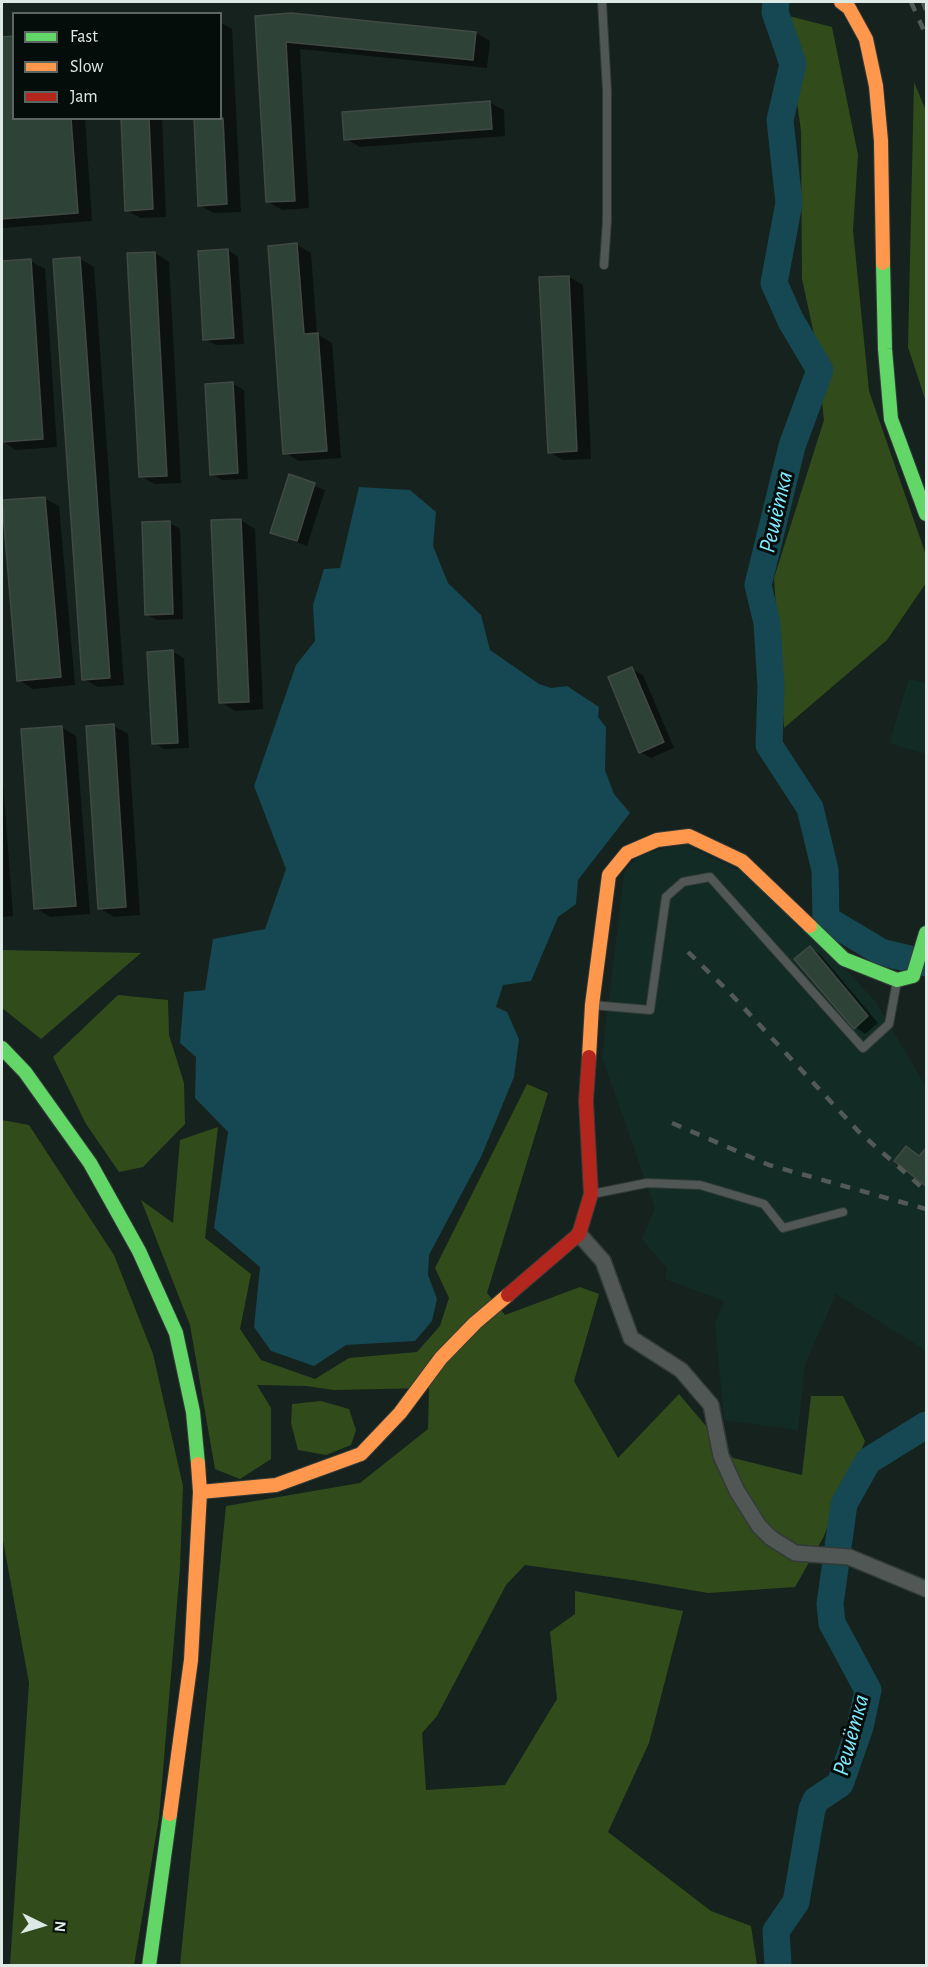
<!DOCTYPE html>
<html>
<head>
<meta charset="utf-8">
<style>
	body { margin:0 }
	#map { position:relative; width:928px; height:1967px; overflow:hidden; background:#16221e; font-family:"Alegreya Sans",sans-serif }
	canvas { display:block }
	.frame { position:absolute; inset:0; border:3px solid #dde9e5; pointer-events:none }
	.legend { position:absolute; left:12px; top:12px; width:210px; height:108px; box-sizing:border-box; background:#050d0a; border:2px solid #5b6562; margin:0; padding:8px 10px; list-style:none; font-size:18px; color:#dde9e5 }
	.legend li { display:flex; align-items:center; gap:12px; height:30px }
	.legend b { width:30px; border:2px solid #5b6562 }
	.north { position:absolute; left:12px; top:1895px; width:60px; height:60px; -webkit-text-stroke:4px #050d0a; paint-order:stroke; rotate:95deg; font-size:16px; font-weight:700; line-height:24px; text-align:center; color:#dde9e5 }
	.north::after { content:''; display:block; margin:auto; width:21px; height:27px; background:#dde9e5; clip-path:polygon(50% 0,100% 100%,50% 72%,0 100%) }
</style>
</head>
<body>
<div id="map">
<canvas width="928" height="1967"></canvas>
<div class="frame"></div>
<ul class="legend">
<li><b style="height:8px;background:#63d668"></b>Fast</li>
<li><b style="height:8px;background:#ff974d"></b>Slow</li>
<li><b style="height:8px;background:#b3261e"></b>Jam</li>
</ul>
<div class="north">N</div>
</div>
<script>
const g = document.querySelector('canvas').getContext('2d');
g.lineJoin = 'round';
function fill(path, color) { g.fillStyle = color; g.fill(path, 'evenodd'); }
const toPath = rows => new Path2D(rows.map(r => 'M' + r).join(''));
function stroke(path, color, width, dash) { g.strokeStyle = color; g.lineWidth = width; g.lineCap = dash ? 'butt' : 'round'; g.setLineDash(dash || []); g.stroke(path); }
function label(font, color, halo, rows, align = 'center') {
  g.font = font + ' "Alegreya Sans",sans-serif'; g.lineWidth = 6; g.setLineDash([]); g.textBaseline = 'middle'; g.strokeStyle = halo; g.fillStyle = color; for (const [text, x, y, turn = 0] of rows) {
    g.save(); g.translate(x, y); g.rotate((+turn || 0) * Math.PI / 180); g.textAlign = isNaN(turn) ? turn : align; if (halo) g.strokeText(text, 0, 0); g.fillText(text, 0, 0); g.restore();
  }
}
const built = toPath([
	[909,679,926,683,926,754,889,743],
	[684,845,745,873,801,921,876,1002,926,1087,926,1351,836,1294,805,1365,798,1430,724,1420,715,1323,724,1301,665,1279,667,1268,642,1239,655,1208,602,1057,624,874,639,854]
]);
const green = toPath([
	[785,15,832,27,858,155,853,230,869,391,926,555,926,583,887,640,784,728,774,578,824,420,815,339,802,279,801,131],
	[914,82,926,111,926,402,908,347],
	[2,950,141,953,41,1039,2,1008],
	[118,995,168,1000,169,1035,184,1083,185,1124,143,1167,119,1172,86,1124,53,1057],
	[527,1084,548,1093,487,1293,505,1315,580,1287,599,1294,574,1381,618,1458,679,1394,733,1458,802,1475,811,1396,843,1396,865,1441,823,1538,795,1587,708,1593,632,1580,525,1565,506,1585,437,1716,422,1733,426,1790,505,1785,557,1699,550,1632,575,1614,575,1591,683,1611,649,1743,608,1832,711,1911,751,1926,757,1965,180,1965,226,1506,360,1483,428,1429,429,1388,334,1390,306,1386,257,1385,271,1408,271,1459,240,1479,215,1469,190,1325,141,1200,173,1223,180,1140,218,1127,205,1238,251,1274,240,1329,261,1360,315,1379,349,1358,417,1352,440,1326,449,1298,435,1268],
	[2,1120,29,1125,114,1255,153,1354,183,1486,180,1568,159,1818,134,1965,10,1965,29,1683,2,1535],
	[321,1401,349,1409,356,1430,351,1445,326,1455,298,1450,291,1423,292,1404]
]);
const water = toPath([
	[359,487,410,490,436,512,433,546,448,583,481,615,490,650,539,684,551,688,567,686,599,707,598,717,606,727,605,770,614,794,630,813,578,880,576,904,558,917,531,981,503,985,496,1007,507,1012,519,1039,514,1077,481,1157,429,1255,428,1275,437,1299,432,1321,415,1341,346,1345,314,1366,271,1351,254,1327,260,1267,214,1228,228,1132,195,1098,196,1057,180,1043,184,992,205,990,213,939,265,929,286,869,254,786,296,665,315,641,313,605,324,569,340,568]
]);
const shadow = toPath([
	[257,18,476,33,490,41,487,68,300,49,309,208,282,210,267,201],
	[220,22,232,29,241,212,214,213,199,205,220,118],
	[14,38,14,118,85,118,92,221,2,228,2,39],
	[489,102,504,110,505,136,360,147,346,139],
	[122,118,162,118,166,217,141,218,126,210],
	[297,245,311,253,317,334,332,343,341,458,299,461,285,453],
	[228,250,238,257,244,344,216,345,205,339],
	[155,253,169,262,181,483,155,484,140,476],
	[80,259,94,267,124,685,98,687,84,679],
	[30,261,45,269,57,447,16,450,2,441,2,263],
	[569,277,583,285,591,459,563,460,549,452],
	[233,384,244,390,248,479,222,480,212,474],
	[290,476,325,490,307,546,272,532],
	[44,498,59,506,75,685,33,689,19,680],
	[241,520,255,529,263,709,235,711,221,702],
	[170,523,180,529,183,619,157,620,146,614],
	[173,652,184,658,189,748,164,749,154,743],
	[632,669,643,675,674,748,651,758,641,752],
	[114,726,128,734,140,915,114,917,99,908],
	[61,727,76,736,90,914,50,917,36,908],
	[2,767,13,916,2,917],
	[810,947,820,954,878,1023,865,1034,855,1027]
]);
const river = toPath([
	[776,2,775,12,793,64,780,120,789,203,774,283,791,321,820,370,792,446,758,585,767,623,771,687,769,745,810,808,825,870,826,919,881,952,926,963],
	[778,1966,776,1931,796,1902,812,1809,816,1800,840,1784,860,1727,868,1690,832,1623,830,1604,844,1504,868,1461,926,1425]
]);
const building = toPath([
	[291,13,476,32,473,60,286,42,295,201,266,202,255,16,291,13],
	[14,36,14,118,71,118,78,213,2,219,2,37,14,36],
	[490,101,492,129,344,140,342,112,490,101],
	[121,118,149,118,153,209,125,211,121,118],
	[194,118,223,118,227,204,198,206,194,118],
	[297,243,304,334,318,333,327,451,283,454,268,246,297,243],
	[228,249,234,338,203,340,198,251,228,249],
	[155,252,167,476,139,477,127,253,155,252],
	[80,257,110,678,82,680,53,259,80,257],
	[31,259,43,439,2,442,2,261,31,259],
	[569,276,577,451,548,453,539,277,569,276],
	[233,382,238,473,210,475,205,384,233,382],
	[289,474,315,483,297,541,270,533,289,474],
	[45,497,61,677,17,681,2,500,45,497],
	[241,519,249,702,219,703,211,520,241,519],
	[170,521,173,614,145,615,142,522,170,521],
	[173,650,178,743,152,744,147,652,173,650],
	[632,667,664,742,639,753,608,677,632,667],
	[114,724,126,907,98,909,86,726,114,724],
	[62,726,76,906,34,909,21,729,62,726],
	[810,946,868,1016,854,1029,794,959,810,946],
	[906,1146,919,1156,927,1147,927,1187,894,1161,906,1146]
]);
const lane = toPath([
	[602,2,607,91,607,221,604,265],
	[592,1005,650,1010,666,897,683,882,710,877,863,1048,889,1024,897,981],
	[592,1194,647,1183,700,1185,764,1204,783,1228,843,1212]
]);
const street = toPath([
	[579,1234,603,1261,631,1338,681,1370,711,1405,721,1456,737,1491,759,1526,771,1538,795,1553,849,1557,926,1589]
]);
const fast = toPath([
	[883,263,885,349,891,419,926,514],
	[810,926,844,959,897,980,913,976,926,933],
	[2,1048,25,1072,90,1163,139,1251,176,1333,193,1412,198,1464],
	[149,1966,170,1814]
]);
const slow = toPath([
	[841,2,849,8,866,39,876,86,881,141,883,263],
	[589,1057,592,1005,609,875,627,853,657,840,689,836,742,861,810,926],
	[200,1492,276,1485,361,1454,400,1413,441,1358,475,1323,508,1295],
	[170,1814,191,1660,200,1492,198,1464]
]);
const jam = toPath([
	[508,1295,579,1234,591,1194,586,1101,589,1057]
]);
const rail = toPath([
	[911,2,926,35],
	[923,2,926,10],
	[688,952,729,992,859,1132,926,1191],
	[672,1123,769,1165,926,1209]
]);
const waterNames = [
	["Решётка",776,512,-77],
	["Решётка",851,1735,-75]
];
fill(built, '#122c25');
fill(green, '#314c1a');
fill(water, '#154852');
fill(shadow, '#0007');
stroke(river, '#154852', 27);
fill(building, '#2f4237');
stroke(building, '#414945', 1.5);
stroke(lane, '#323b38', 10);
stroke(street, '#323b38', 18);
stroke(fast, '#323b38', 16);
stroke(slow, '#323b38', 16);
stroke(jam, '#323b38', 16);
stroke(lane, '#505755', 8);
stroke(street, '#505755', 15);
stroke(fast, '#63d668', 14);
stroke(slow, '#ff974d', 14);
stroke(jam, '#b3261e', 14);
stroke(rail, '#525956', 4.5, [10, 10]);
label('italic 24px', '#80e9ff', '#050d0a', waterNames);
</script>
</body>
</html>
